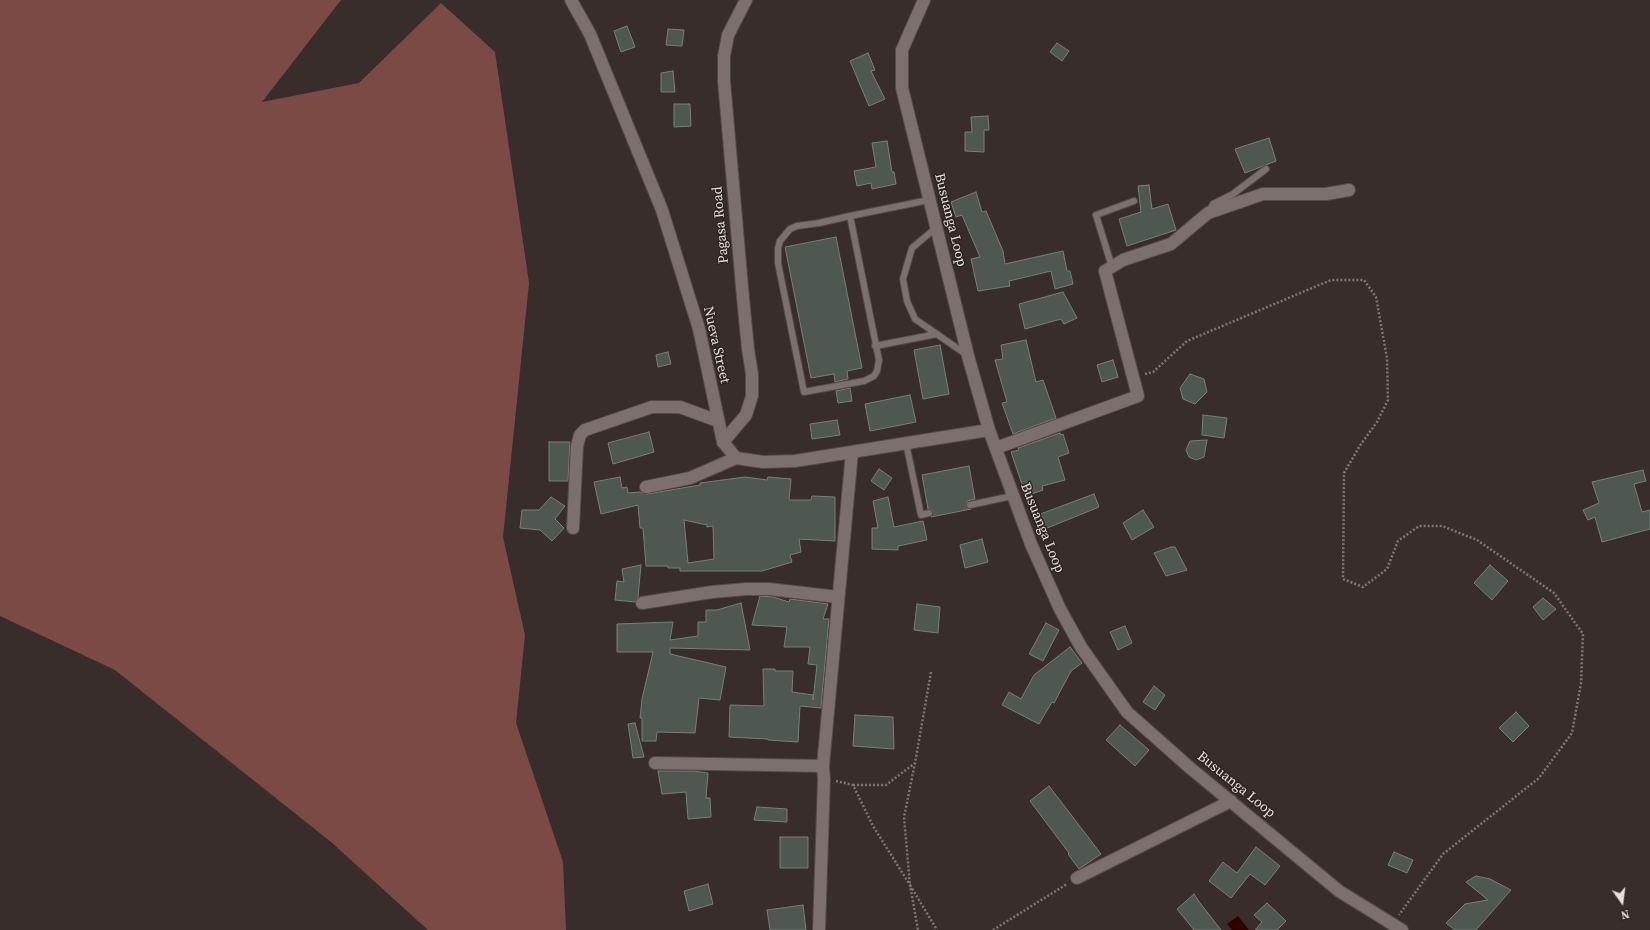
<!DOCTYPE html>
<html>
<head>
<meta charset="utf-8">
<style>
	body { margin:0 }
	#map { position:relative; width:1650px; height:930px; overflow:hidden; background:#392d2b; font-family:"Source Serif 4",serif }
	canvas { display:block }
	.north { position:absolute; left:1602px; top:882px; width:40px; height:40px; -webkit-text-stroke:3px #2f2322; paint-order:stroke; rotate:166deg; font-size:11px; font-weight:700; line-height:16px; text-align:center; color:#e7dfde }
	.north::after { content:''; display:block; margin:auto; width:14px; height:18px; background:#e7dfde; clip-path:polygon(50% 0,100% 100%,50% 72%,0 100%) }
</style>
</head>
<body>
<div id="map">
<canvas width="1650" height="930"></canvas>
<div class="north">N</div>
</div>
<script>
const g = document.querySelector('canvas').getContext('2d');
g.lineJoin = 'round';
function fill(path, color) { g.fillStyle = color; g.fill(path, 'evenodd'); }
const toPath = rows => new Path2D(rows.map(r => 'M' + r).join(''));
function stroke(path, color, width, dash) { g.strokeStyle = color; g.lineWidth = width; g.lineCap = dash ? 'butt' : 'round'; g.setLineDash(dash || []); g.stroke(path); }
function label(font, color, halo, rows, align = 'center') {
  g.font = font + ' "Source Serif 4",serif'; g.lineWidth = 3; g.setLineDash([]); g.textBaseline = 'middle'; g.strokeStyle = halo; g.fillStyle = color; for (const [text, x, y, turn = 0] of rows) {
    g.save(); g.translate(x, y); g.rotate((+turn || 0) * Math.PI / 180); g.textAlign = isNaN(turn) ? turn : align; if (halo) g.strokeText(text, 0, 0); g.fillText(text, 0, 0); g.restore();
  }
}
const green = toPath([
	[0,0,341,0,262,102,359,83,441,3,495,52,529,283,503,537,525,635,516,723,563,862,566,930,428,930,331,842,115,670,0,616]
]);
const water = toPath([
	[1238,916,1249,930,1232,930,1227,924]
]);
const building = toPath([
	[627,26,635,47,621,52,614,31,627,26],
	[668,29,684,30,682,46,666,45,668,29],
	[1057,43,1069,51,1062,61,1050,52,1057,43],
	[868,53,875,70,871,71,885,99,869,106,850,61,868,53],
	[673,71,675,92,661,92,661,73,673,71],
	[674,104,690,104,691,126,674,127,674,104],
	[988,116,989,130,984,130,984,152,965,151,965,132,972,132,971,117,988,116],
	[1269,138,1276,161,1245,173,1235,149,1269,138],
	[887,141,892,172,894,172,896,184,872,189,871,183,857,186,854,171,876,167,872,143,887,141],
	[1149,185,1152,209,1168,204,1176,230,1127,246,1119,219,1141,212,1138,186,1149,185],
	[976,192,982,212,986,211,1003,251,1005,264,1063,251,1067,271,1070,271,1073,284,1055,289,1051,271,1009,281,1010,286,978,291,971,259,980,257,962,215,956,217,951,202,976,192],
	[836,237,862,368,847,371,848,379,835,382,834,374,811,378,785,247,836,237],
	[1063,292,1077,318,1064,324,1061,319,1025,329,1019,304,1063,292],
	[1026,340,1036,382,1043,380,1056,418,1013,434,1002,403,1007,402,995,360,1003,359,1001,345,1026,340],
	[940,345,949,394,923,399,914,350,940,345],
	[668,352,671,364,658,367,656,355,668,352],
	[1113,360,1118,377,1102,382,1097,365,1113,360],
	[1190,374,1204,379,1207,392,1195,404,1183,399,1180,388,1190,374],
	[850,388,852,401,838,403,836,391,850,388],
	[910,395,916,422,870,431,865,404,910,395],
	[1203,415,1227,418,1224,438,1202,435,1203,415],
	[837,420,840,435,812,439,810,424,837,420],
	[649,432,654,452,613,464,608,443,649,432],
	[1060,433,1061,435,1063,434,1069,453,1058,457,1065,480,1042,486,1043,490,1026,496,1011,452,1019,450,1018,448,1060,433],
	[1207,440,1204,457,1196,460,1189,457,1186,450,1190,441,1207,440],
	[549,442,570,442,568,481,549,481,549,442],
	[969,466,975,499,967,501,966,506,967,508,971,509,931,517,933,512,932,510,928,509,922,475,969,466],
	[879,469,892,478,884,490,871,481,879,469],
	[1643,470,1646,481,1634,484,1642,512,1650,510,1650,529,1602,542,1595,517,1588,520,1583,510,1599,503,1592,482,1643,470],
	[620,477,622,488,627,487,628,493,640,492,647,494,700,485,700,483,745,477,767,480,768,477,791,479,789,500,811,500,812,496,835,497,835,541,799,539,801,552,790,555,792,562,762,571,680,571,680,568,668,568,668,566,646,566,643,528,640,528,638,505,601,514,594,482,620,477],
	[684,520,707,525,707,527,713,526,714,559,688,563,684,520],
	[1094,494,1099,507,1040,531,1035,516,1094,494],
	[551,497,565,506,555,519,564,528,552,541,540,530,520,528,522,510,539,510,551,497],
	[888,497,894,527,923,521,927,540,898,546,898,550,872,549,872,528,878,528,873,501,888,497],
	[1143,510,1154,527,1132,540,1123,523,1143,510],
	[982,539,988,562,965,568,960,545,982,539],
	[1171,547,1175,547,1187,570,1166,576,1154,553,1171,547],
	[641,565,638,597,635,602,615,600,617,581,624,582,622,569,641,565],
	[1490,565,1508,581,1492,600,1474,583,1490,565],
	[760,596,773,597,789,602,790,599,828,604,823,619,829,619,821,708,800,706,798,742,768,740,768,739,729,737,730,705,764,706,763,669,775,669,775,671,793,671,792,692,813,695,813,700,817,665,808,664,810,647,784,647,787,627,752,625,760,596],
	[1543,598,1556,609,1543,620,1533,607,1543,598],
	[741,603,750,650,670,648,670,654,726,667,720,700,699,698,695,733,657,732,656,741,642,741,642,718,640,718,642,699,653,652,617,652,617,624,673,622,670,640,698,636,698,622,706,622,706,610,717,610,741,603],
	[917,604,940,607,938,633,914,630,917,604],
	[1046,623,1059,630,1043,661,1029,654,1046,623],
	[1125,626,1132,643,1118,650,1110,632,1125,626],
	[1070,647,1082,663,1071,671,1054,703,1052,702,1039,724,1002,705,1009,692,1021,699,1034,675,1070,647],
	[1154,686,1165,695,1155,710,1143,702,1154,686],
	[1516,712,1529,726,1513,742,1499,728,1516,712],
	[855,715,893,717,894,749,853,746,855,715],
	[635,723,644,757,633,758,628,724,635,723],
	[1120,725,1149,750,1135,766,1106,740,1120,725],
	[658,771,693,771,708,773,706,798,710,798,711,817,688,819,686,792,662,794,658,771],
	[1049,786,1101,854,1079,869,1068,854,1069,853,1030,801,1049,786],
	[757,807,787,809,787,822,754,820,757,807],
	[780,837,808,837,808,868,780,868,780,837],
	[1256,847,1280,866,1265,885,1250,874,1231,898,1209,881,1223,862,1237,873,1256,847],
	[1394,852,1413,860,1407,873,1388,865,1394,852],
	[1476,876,1490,879,1511,890,1476,930,1455,930,1446,923,1465,904,1488,900,1466,882,1476,876],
	[708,884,713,904,689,911,684,891,708,884],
	[1194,894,1200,903,1221,930,1194,930,1177,909,1194,894],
	[1267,903,1286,921,1277,930,1255,930,1262,922,1254,915,1267,903],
	[803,905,806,930,770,930,767,910,803,905]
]);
const path = toPath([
	[1145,374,1153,372,1187,341,1331,280,1364,280,1376,297,1387,358,1388,400,1377,422,1361,444,1344,473,1343,579,1363,587,1387,569,1398,541,1419,526,1442,526,1477,540,1554,593,1583,634,1581,683,1572,733,1539,778,1443,854,1399,915],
	[931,672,915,763,904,817,910,885,937,930],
	[836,781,853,785,873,826,910,885,918,930],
	[853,785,886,785,915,763],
	[993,930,1067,884]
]);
const lane = toPath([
	[1209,212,1213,204,1233,194,1266,169],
	[850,216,879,360,877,371,874,376,864,381,804,392,778,263,778,248,780,241,790,229,797,226,819,223,850,216,929,200],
	[937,227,912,248,903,279,907,301,915,319,967,355],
	[1112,267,1096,215,1134,201],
	[875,346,937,334],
	[906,443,921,515,929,513],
	[970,505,1012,496]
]);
const street = toPath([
	[723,442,746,415,752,396,752,374,748,349,743,298,724,81,724,56,728,35,746,0],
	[996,448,1138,396,1105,271,1123,260,1171,244,1208,213,1263,194,1326,194,1349,190],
	[646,487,690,478,736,458],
	[573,528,577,446,580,435,585,430,652,407,680,407,718,421],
	[642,603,712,592,746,589,769,589,838,597],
	[655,763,823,766],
	[1077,878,1231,801]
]);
const secondary = toPath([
	[571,0,590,34,662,210,699,329,723,442,736,458,763,462,795,461,989,430],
	[924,0,902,50,902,88,968,356,989,430,1031,544,1060,609,1081,647,1127,712,1189,767,1339,891,1402,930],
	[819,930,824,779,823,766,852,452]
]);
const streetNames = [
	["Busuanga Loop",950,220,76],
	["Pagasa Road",721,225,-95],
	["Nueva Street",716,345,77],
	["Busuanga Loop",1042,528,68],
	["Busuanga Loop",1236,785,39]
];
fill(green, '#7b4a45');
fill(water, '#300001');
fill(building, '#4e5850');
stroke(building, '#768178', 1);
stroke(lane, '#544a49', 8);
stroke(street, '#544a49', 14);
stroke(secondary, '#544a49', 14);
stroke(path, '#807574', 2.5, [2, 2]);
stroke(lane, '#7d6f6d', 6);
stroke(street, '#7d6f6d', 12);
stroke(secondary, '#7d6f6d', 12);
label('14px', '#e7dfde', '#2f2322', streetNames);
</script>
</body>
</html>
